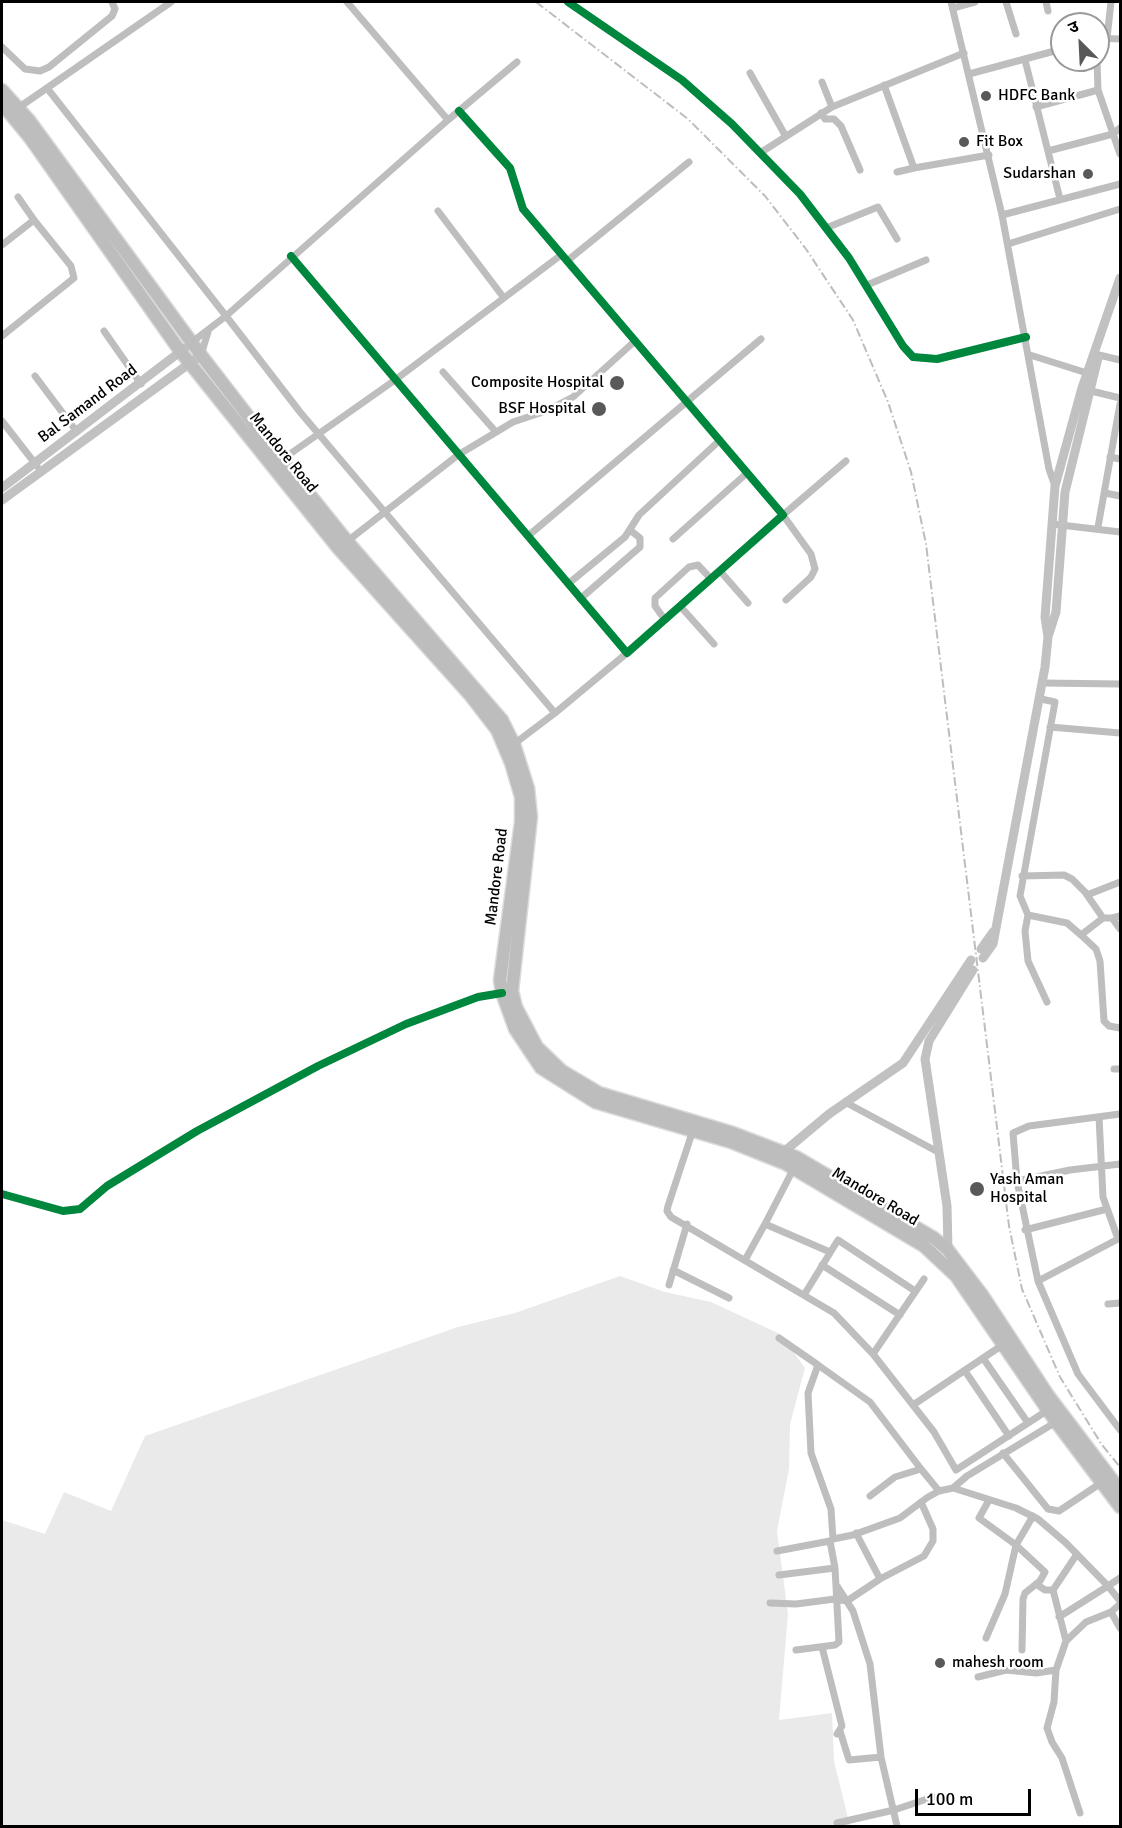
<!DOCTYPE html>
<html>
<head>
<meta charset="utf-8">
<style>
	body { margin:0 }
	#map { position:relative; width:1122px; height:1828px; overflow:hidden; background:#fff; font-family:Signika,"Noto Sans Devanagari",sans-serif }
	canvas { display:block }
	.frame { position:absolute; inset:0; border:3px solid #000; pointer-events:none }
	.north { position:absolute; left:1050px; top:12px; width:60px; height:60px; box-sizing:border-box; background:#fff; border:2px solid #999; border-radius:50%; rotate:336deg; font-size:16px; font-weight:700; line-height:24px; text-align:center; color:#000 }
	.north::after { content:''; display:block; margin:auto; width:21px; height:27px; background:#595959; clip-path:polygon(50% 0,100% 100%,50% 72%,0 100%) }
	.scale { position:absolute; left:915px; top:1789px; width:116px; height:27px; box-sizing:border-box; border:3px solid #000; border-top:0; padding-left:8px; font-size:18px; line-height:21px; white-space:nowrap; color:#000; -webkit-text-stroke:4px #fff; paint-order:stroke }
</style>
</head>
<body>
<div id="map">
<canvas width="1122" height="1828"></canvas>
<div class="frame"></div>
<div class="north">उ</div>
<div class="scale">100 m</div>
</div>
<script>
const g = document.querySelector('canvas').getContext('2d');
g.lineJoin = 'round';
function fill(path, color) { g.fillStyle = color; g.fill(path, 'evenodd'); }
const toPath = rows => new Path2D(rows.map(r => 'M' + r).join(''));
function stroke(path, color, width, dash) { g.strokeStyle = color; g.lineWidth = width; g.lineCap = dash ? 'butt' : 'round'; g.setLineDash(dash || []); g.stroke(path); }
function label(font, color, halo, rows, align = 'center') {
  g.font = font + ' Signika,sans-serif'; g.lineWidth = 5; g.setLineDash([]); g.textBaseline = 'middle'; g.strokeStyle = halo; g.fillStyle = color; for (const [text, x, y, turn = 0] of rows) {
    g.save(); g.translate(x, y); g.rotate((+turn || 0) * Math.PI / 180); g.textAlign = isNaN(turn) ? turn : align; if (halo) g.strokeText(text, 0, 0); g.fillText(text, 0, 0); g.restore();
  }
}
const green = toPath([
	[620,1276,665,1292,711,1302,780,1334,805,1368,790,1424,789,1469,777,1531,788,1614,779,1720,832,1713,834,1761,850,1826,2,1826,2,1520,45,1534,64,1492,111,1511,145,1436,458,1327,515,1313]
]);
const street = toPath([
	[347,2,448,120,226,316,300,412,555,713,627,653],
	[568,2,682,80,732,124,800,194,849,258,903,346,913,357,937,359,1026,337],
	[951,2,1002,215,1049,469,1055,486],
	[1006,2,1016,34],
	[1046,2,1048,11],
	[953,8,975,2],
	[1098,38,1120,39],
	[1107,38,1111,2],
	[2,47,25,69,40,71,49,67,112,16,115,9,112,2],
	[1025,60,1060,199],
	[1097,60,1098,90,1120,154],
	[750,73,785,135],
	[969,74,1062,49],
	[822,82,832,107],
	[884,85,914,168,897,172],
	[47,88,171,2],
	[1036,107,1098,90],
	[18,108,47,88,226,316,192,342],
	[821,113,825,119,834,119,841,126,860,170],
	[448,120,517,62],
	[1048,151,1113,134,1120,128],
	[760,153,832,107,964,53],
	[914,168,989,155],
	[438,211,504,298],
	[1002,215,1120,184],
	[826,228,878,207,897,239],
	[1008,244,1120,209],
	[2,245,34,220,18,197],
	[291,256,627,653,783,515,523,209,510,168,459,111],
	[567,261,689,162],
	[867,285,926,260],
	[104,331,141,384],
	[2,336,74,278,71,266,34,220],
	[201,355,208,332],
	[1030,355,1087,373],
	[1099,355,1120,360],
	[443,372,496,432],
	[35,376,77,432],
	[1087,390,1120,398],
	[2,421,37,466],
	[1110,457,1120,459],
	[280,461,395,380,561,255],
	[1105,493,1120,496],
	[1052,524,1120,532],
	[1098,527,1120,404],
	[528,536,761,339],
	[673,539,747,473],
	[345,543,458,455,513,422,546,411,573,397,635,341],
	[720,571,748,603],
	[568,584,625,537,639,515,720,440],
	[580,599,640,547,640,538,630,530],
	[786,600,811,577,815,569,811,554,783,515,846,461],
	[680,606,714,644],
	[665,620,655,606,655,598,689,567,698,565,711,579],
	[1043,683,1120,684],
	[1041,699,1055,702,1020,896,1028,915,1067,923,1081,935],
	[1050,727,1120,733],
	[514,744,555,713],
	[1022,876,1064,875,1072,879,1085,892,1103,918],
	[1087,895,1120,882],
	[1028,915,1025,931,1028,961,1047,1002],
	[1120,916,1112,918,1120,929],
	[1112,918,1103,918,1081,935,1096,949,1100,961,1104,1021,1109,1026,1120,1028],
	[1114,1069,1120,1069],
	[845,1102,938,1152],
	[1099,1117,1103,1197,1118,1239],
	[693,1130,668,1206,667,1211,671,1217,834,1313,873,1354,924,1279],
	[795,1166,765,1224,830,1252],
	[1017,1181,1070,1170,1120,1164],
	[2,1194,63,1211,80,1209,107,1186,197,1131,318,1066,406,1024,478,997,502,993],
	[1025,1230,1107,1209],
	[1120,1238,1038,1281,1078,1374,1120,1430],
	[745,1260,765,1224],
	[822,1265,900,1315],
	[673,1270,729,1298],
	[1038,1281,1017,1181,1013,1133,1029,1126,1120,1114],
	[669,1285,687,1224],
	[804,1295,838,1240,915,1291],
	[1108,1304,1120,1303],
	[779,1338,818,1365,808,1393,811,1453,831,1509,833,1539],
	[873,1354,934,1432,956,1470,1048,1410],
	[983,1358,1028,1423],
	[818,1365,870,1402,921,1469,895,1477,870,1496],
	[965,1371,1009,1436],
	[913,1405,1004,1344],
	[1003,1453,1048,1509,1059,1511,1101,1483],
	[921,1469,939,1491],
	[953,1488,1016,1508,1038,1519,1066,1543,1108,1586,1120,1578],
	[989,1500,979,1518,1016,1545,1045,1572,1040,1581,1025,1593,1023,1599,1022,1650],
	[856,1533,880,1579,924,1556,933,1541,933,1529,921,1502],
	[777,1551,830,1541],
	[779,1575,835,1568],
	[1036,1584,1045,1590,1053,1590],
	[837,1586,853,1611,870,1664,881,1757,897,1826],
	[770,1603,796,1604,835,1599,847,1601,880,1579],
	[1111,1612,1120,1628],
	[1059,1617,1108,1586,1120,1601],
	[986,1638,1005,1594,1016,1545,1033,1516],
	[1066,1641,1053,1590,1077,1554],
	[822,1647,842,1726,837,1734],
	[796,1650,835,1645,839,1642,835,1568,830,1541,833,1539,853,1535,900,1518,928,1497,939,1491,953,1488,967,1476,1056,1422],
	[1056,1670,1054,1702,1047,1728,1052,1742,1062,1758,1080,1813],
	[978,1677,1006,1670,1036,1673,1056,1670,1066,1641,1086,1622,1111,1612,1120,1604],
	[840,1731,849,1760,881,1757],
	[837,1823,894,1810,933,1797]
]);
const secondary = toPath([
	[2,488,185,348],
	[2,500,201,355],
	[1048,637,1056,612,1065,492,1098,358],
	[981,949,993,932],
	[983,958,993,944,1045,667,1048,637,1045,617,1055,486,1082,388,1120,278],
	[780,1155,829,1114,903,1063,971,960],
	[948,1250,947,1206,925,1059,929,1041,973,970]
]);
const highway = toPath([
	[2,90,29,120,201,355,282,460,347,541,502,720,514,744,528,788,531,817,512,991,516,1007,537,1047,562,1071,599,1093,733,1133,796,1157,934,1238,948,1250,983,1296,1048,1395,1120,1490],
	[2,104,30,138,180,351,273,467,338,548,470,695,497,730,511,763,521,797,521,822,500,980,502,993,515,1029,541,1068,595,1102,731,1142,786,1164,924,1246,956,1276,1056,1422,1120,1507]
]);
const rail = toPath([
	[536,2,688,119,765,196,806,249,853,320,888,402,911,472,926,544,1009,1226,1022,1289,1060,1377,1102,1445,1120,1467]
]);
const cycleway = toPath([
	[568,2,682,80,732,124,800,194,849,258,903,346,913,357,937,359,1026,337],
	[291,256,627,653,783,515,523,209,510,168,459,111],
	[2,1194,63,1211,80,1209,107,1186,197,1131,318,1066,406,1024,478,997,502,993]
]);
const markers = [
	[986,96,6,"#595959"],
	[964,142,6,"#595959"],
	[1088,174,6,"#595959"],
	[617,383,8,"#595959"],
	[599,409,8,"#595959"],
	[977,1189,8,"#595959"],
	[940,1663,6,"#595959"]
];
const poiNames = [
	["HDFC Bank",998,96],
	["Fit Box",976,142],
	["Sudarshan",1076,174,"right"],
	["Composite Hospital",604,383,"right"],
	["BSF Hospital",586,409,"right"],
	["Yash Aman",990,1180],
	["Hospital",990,1198],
	["mahesh room",952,1663]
];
const streetNames = [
	["Bal Samand Road",88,404,-37],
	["Mandore Road",283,453,51],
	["Mandore Road",497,877,-83],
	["Mandore Road",875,1197,31]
];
fill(green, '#eaeaea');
stroke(highway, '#dbdbdb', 15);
stroke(street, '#bebebe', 7);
stroke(secondary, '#c1c1c1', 9);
stroke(highway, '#bdbdbd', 12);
stroke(rail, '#bdbdbd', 2, [9, 3, 1.5, 3]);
stroke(cycleway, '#00873e', 8);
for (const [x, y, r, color] of markers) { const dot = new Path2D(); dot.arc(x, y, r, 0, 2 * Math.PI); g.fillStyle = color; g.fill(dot); stroke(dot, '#fff', 2); }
label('16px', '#000', '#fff', poiNames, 'left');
label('16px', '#000', '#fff', streetNames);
</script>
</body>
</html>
